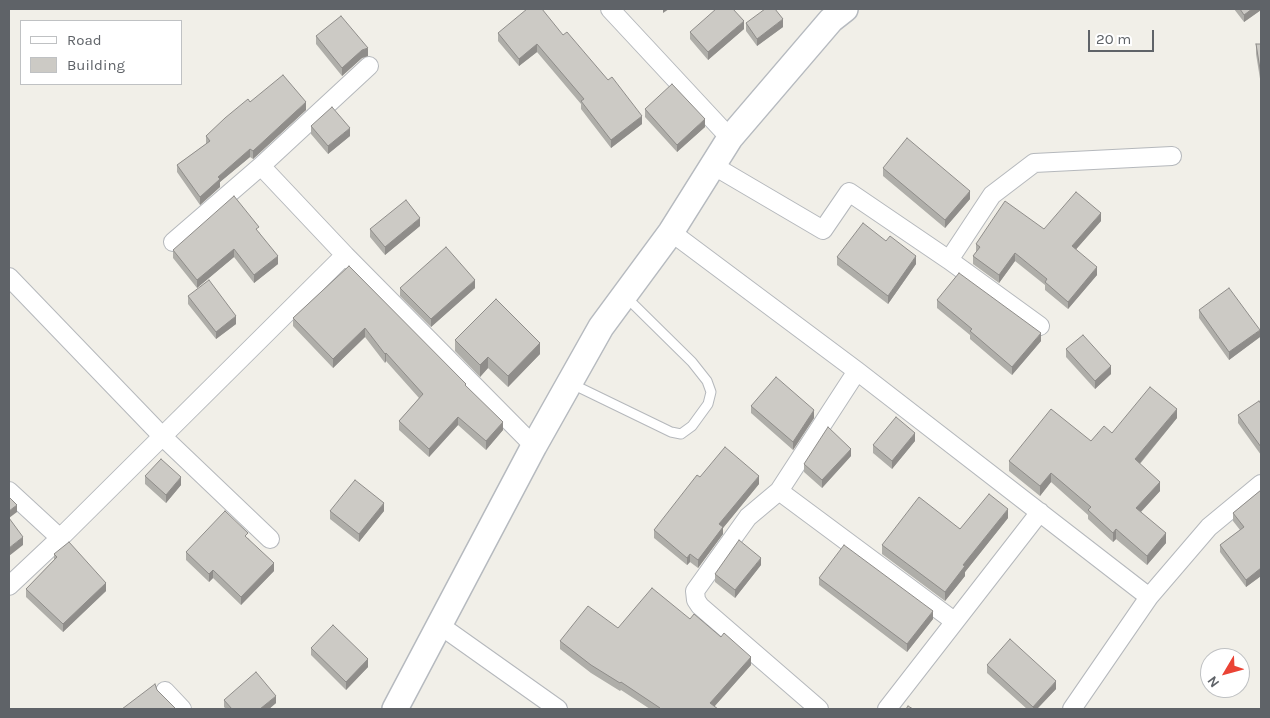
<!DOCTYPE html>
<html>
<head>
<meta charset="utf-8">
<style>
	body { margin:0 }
	#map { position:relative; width:1270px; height:718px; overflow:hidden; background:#f1efe8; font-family:Karla,sans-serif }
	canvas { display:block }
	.frame { position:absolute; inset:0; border:10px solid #5f6368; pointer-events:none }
	.legend { position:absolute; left:20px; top:20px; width:162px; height:65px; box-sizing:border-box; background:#fff; border:1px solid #bfc1c3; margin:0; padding:6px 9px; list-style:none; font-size:15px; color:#5f6368 }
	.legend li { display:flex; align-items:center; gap:10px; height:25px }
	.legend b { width:25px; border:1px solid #bfc1c3 }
	.north { position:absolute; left:1200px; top:648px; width:50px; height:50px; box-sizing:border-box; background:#fff; border:1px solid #bfc1c3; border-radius:50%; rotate:233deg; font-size:14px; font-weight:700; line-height:20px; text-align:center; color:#5f6368 }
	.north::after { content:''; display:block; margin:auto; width:18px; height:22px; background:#ea4335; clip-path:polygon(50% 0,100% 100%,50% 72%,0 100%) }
	.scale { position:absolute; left:1088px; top:30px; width:66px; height:22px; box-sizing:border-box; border:2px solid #5f6368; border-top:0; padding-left:6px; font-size:15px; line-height:18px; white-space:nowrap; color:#5f6368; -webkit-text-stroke:4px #fff; paint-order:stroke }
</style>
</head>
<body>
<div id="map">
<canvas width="1270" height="718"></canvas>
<div class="frame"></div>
<ul class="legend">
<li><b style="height:6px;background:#fff"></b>Road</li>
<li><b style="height:14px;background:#cccac5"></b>Building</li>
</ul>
<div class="north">N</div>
<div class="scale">20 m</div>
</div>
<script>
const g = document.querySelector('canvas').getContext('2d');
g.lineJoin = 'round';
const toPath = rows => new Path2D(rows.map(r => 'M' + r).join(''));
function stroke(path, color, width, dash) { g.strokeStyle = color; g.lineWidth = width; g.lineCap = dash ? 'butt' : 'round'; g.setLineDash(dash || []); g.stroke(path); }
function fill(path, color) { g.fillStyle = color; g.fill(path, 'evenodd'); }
const service = toPath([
	[570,383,671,432,681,434,692,426,708,404,711,392,707,381,692,362,626,297]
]);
const minor = toPath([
	[610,9,730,138],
	[261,166,369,66],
	[714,166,823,230,849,192,949,260,992,195,1034,163,1172,156],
	[671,232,857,371,1149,597,1072,709],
	[173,242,261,166,345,255],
	[949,260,1040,326],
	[9,277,163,437,270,539],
	[9,491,60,538,345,255,534,446],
	[779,491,954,621],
	[9,586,60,538],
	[1149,597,1209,527,1261,484],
	[441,626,558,709],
	[165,691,182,709],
	[819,709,700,606,696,600,695,591,748,517,779,491,857,371],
	[887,709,1040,512]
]);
const secondary = toPath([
	[395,709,534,446,601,327,671,232,730,138,831,20,845,9]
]);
const wall = toPath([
	[1234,9,1261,9,1261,10,1244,22],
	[746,23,783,27,757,46,746,31],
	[744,29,708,60,690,39,690,32],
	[498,33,563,35,642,124,611,148,581,109,581,104,537,52,519,66,498,41],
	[316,36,368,56,362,58,342,76,316,44],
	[1256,44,1261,44,1261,85,1256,54],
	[250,102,306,110,253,159,250,157,220,182,220,187,200,205,177,172,177,165,206,144,206,136],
	[645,109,705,127,677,152,645,117],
	[311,126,350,136,328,154,311,134],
	[883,168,970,199,945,228,883,176],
	[1101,221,1076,249,1097,275,1068,309,1045,290,1045,285,1015,261,999,283,973,264,973,256,976,252,976,244,1044,229],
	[420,226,385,255,370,237,370,229],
	[259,232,278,264,254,283,234,257,197,288,173,258,173,250],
	[837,257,916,264,888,304,837,265],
	[349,266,466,386,503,430,486,450,458,425,429,457,399,430,399,421,419,398,386,361,385,363,365,337,333,368,293,326,293,318],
	[400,288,475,288,431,327,400,296],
	[188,296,236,324,216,339,188,304],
	[937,300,1041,341,1012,375,970,339,970,335,937,308],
	[1199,310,1260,337,1229,360,1199,318],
	[455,340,540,354,508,387,488,368,480,377,455,351],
	[1066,349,1111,374,1095,389,1066,357],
	[1261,404,1261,455,1238,423,1238,415],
	[751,406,814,418,793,450,751,413],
	[1177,418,1140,464,1160,491,1141,512,1166,543,1147,565,1116,539,1113,542,1088,519,1088,515,1051,482,1040,496,1009,471,1009,461,1091,441,1112,433],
	[915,441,892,469,873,453,873,445],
	[851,456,822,488,804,472,804,464],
	[145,476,181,485,166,503,145,484],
	[700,477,759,484,723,528,723,534,698,568,690,562,687,565,654,538,654,530],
	[1261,490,1261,576,1246,587,1220,552,1220,545,1240,530,1233,521,1233,513],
	[330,511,384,511,359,542,330,519],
	[1008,518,965,572,965,576,945,601,882,554,882,545],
	[248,538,274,571,241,605,213,578,209,582,186,560,186,552],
	[54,554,106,591,63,632,26,597,26,589,54,560],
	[761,565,735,598,715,582,715,574],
	[819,578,933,619,907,652,819,585],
	[690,619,751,665,714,707,718,709,650,709,621,690,620,691,591,673,560,649,560,641,618,628],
	[311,648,368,667,346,690,311,655],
	[987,665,1056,689,1037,709,1027,709,987,673],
	[224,700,276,703,269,709,226,709,224,707]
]);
const shadedWall = toPath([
	[663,9,669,9,663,13],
	[1252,9,1261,9,1261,10,1244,22,1244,15],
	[783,19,783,27,757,46,757,39],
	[744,21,744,29,708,60,708,52],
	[537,44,537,52,519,66,519,59],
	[368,48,368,56,362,58,342,76,342,68,362,50],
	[306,102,306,110,253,159,253,151],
	[642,116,642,124,611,148,611,140],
	[705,119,705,127,677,152,677,145],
	[350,128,350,136,328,154,328,146],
	[250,149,250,157,220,182,220,187,200,205,200,197,218,177],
	[970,191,970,199,945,228,945,220],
	[1101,213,1101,221,1072,254,1072,246],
	[420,218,420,226,385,255,385,247],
	[234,249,234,257,197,288,197,280],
	[1015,253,1015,261,999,283,999,275],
	[278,256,278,264,254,283,254,275],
	[916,256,916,264,888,304,888,296],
	[1097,267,1097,275,1068,309,1068,302],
	[475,280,475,288,431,327,431,319],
	[236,316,236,324,216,339,216,332],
	[365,328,365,337,333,368,333,359],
	[1260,330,1260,337,1229,360,1229,352],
	[1041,333,1041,341,1012,375,1012,367],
	[540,343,540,354,508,387,508,376],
	[386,353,386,361,385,363,385,354],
	[488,357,488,368,480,377,480,365],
	[1111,366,1111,374,1095,389,1095,381],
	[1177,409,1177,418,1135,469,1135,459],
	[814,410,814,418,793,450,793,442],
	[458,417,458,425,429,457,429,449],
	[503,422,503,430,486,450,486,441],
	[915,433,915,441,892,469,892,461],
	[851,449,851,456,822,488,822,480],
	[1051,473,1051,482,1040,496,1040,486],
	[759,476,759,484,723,528,723,534,698,568,698,560,719,524],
	[181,477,181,485,166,503,166,495],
	[1160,482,1160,491,1136,517,1136,508],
	[384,503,384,511,359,542,359,534],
	[17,505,17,512,9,518,9,511],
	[1008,509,1008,518,965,572,965,576,945,601,945,592,963,565],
	[1116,529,1116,539,1113,542,1113,533],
	[1166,533,1166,543,1147,565,1147,556],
	[23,537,23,545,9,556,9,548],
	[690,554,690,562,687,565,687,558],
	[761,558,761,565,735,598,735,590],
	[274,563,274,571,241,605,241,597],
	[1261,568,1261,576,1246,587,1246,580],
	[213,570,213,578,209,582,209,574],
	[106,583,106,591,63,632,63,624],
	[933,611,933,619,907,652,907,644],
	[751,657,751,665,712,709,710,703],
	[368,659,368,667,346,690,346,682],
	[1056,681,1056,689,1037,709,1033,709,1033,707],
	[276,696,276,703,269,709,260,709]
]);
const building = toPath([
	[527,9,542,9,563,35,567,32,608,80,612,77,642,116,611,140,581,101,584,99,537,44,519,59,498,33,527,9],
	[716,9,733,9,744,21,708,52,690,32,716,9],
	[765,9,775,9,783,19,757,39,746,23,765,9],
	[1240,9,1252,9,1244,15,1240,9],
	[341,16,368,48,362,50,342,68,316,36,341,16],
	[1256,44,1261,44,1261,75,1256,44],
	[283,75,306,102,253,151,250,149,218,177,220,179,200,197,177,165,210,141,206,136,225,118,248,99,250,102,283,75],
	[672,84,705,119,677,145,645,109,672,84],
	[332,107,350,128,328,146,311,126,332,107],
	[907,138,970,191,945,220,883,168,907,138],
	[1076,192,1101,213,1072,246,1097,267,1068,302,1045,282,1047,279,1015,253,999,275,973,256,980,247,976,244,1005,201,1044,229,1076,192],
	[234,196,259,227,256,229,278,256,254,275,234,249,197,280,173,250,234,196],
	[406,200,420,218,385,247,370,229,406,200],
	[863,223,886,241,890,236,916,256,888,296,837,257,863,223],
	[446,247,475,280,431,319,400,288,446,247],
	[349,266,466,384,465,385,503,422,486,441,458,417,429,449,399,421,423,394,386,353,385,354,365,328,333,359,293,318,349,266],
	[959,273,1041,333,1012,367,970,331,972,329,937,300,959,273],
	[209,280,236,316,216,332,188,296,209,280],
	[1229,288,1260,330,1229,352,1199,310,1229,288],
	[496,299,540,343,508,376,488,357,480,365,455,340,496,299],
	[1083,335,1111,366,1095,381,1066,349,1083,335],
	[776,377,814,410,793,442,751,406,776,377],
	[1150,387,1177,409,1135,459,1160,482,1136,508,1166,533,1147,556,1116,529,1113,533,1088,510,1091,507,1051,473,1040,486,1009,461,1051,409,1091,441,1104,426,1112,433,1150,387],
	[1259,401,1261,404,1261,447,1238,415,1259,401],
	[896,417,915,433,892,461,873,445,896,417],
	[828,427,851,449,822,480,804,464,828,427],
	[725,447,759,476,719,524,723,527,698,560,690,554,687,558,654,530,697,475,700,477,725,447],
	[161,459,181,477,166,495,145,476,161,459],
	[355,480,384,503,359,534,330,511,355,480],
	[1261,490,1261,568,1246,580,1220,545,1244,527,1233,513,1261,490],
	[989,494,1008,509,963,565,965,566,945,592,882,545,919,497,960,529,989,494],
	[9,497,17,505,9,511,9,497],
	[225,511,248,533,245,536,274,563,241,597,213,570,209,574,186,552,225,511],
	[9,518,23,537,9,548,9,518],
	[739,540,761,558,735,590,715,574,739,540],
	[69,542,106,583,63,624,26,589,57,557,54,554,69,542],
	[844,545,933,611,907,644,819,578,844,545],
	[652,588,690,619,694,614,721,637,724,633,751,657,710,703,718,709,659,709,660,708,621,682,620,683,591,665,560,641,588,606,618,628,652,588],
	[333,625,368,659,346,682,311,648,333,625],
	[1010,639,1056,681,1033,707,987,665,1010,639],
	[256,672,276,696,260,709,232,709,224,700,256,672],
	[155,684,157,690,176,709,122,709,155,684],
	[908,706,913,709,906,709,908,706]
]);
stroke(service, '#b5b8bc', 11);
stroke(minor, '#b5b8bc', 20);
stroke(secondary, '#b6babf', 28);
stroke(service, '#fff', 9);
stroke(minor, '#fff', 18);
stroke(secondary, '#fff', 25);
fill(wall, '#afaea9');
fill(shadedWall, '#8f8d8a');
fill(building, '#cccac5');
stroke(building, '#8f8d8a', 1);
</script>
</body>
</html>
